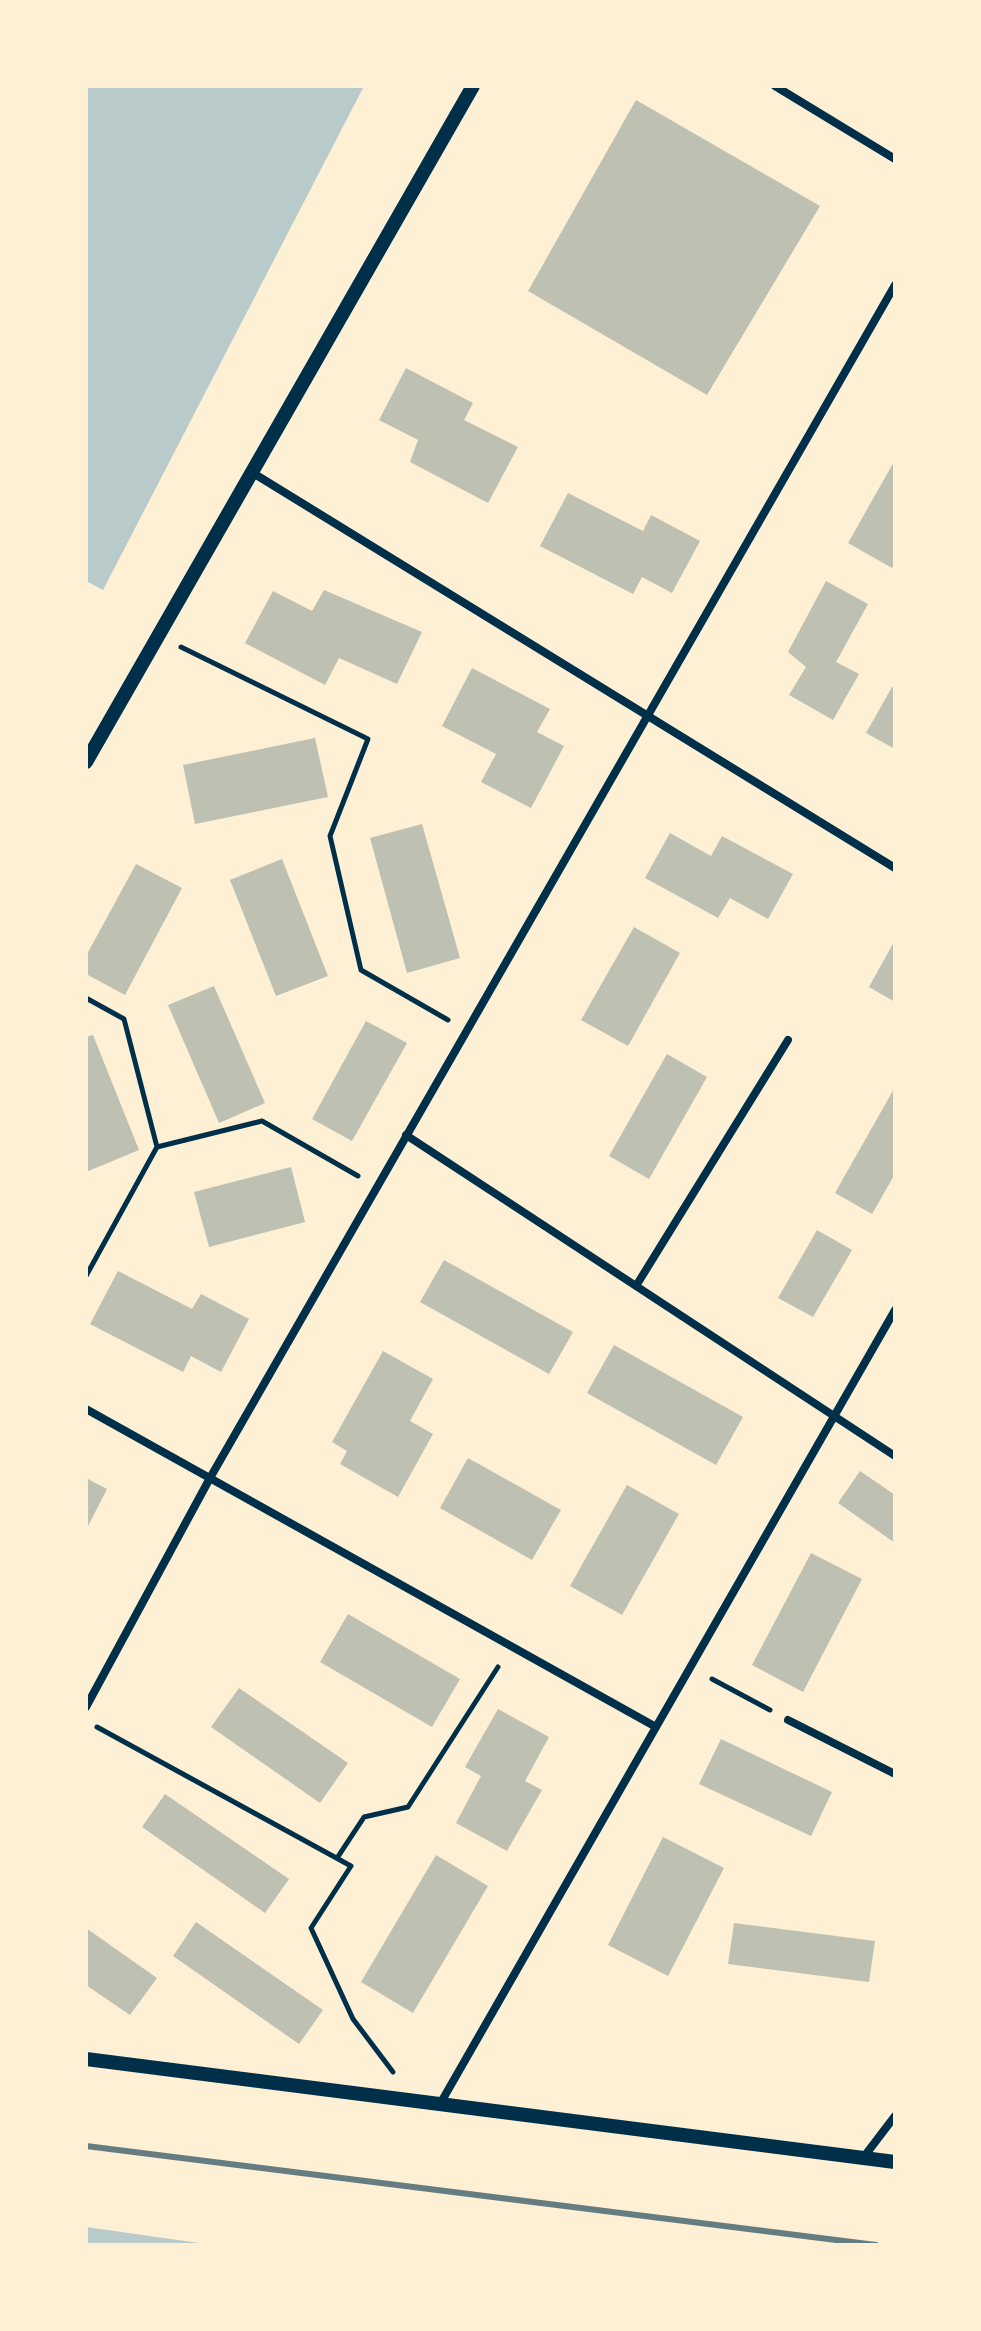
<!DOCTYPE html>
<html>
<head>
<meta charset="utf-8">
<style>
	body { margin:0 }
	#map { position:relative; width:981px; height:2331px; overflow:hidden; background:#fdf0d5; font-family:"Playfair Display",serif }
	canvas { display:block }
	.frame { position:absolute; inset:0; border:88px solid #fdf0d5; pointer-events:none }
</style>
</head>
<body>
<div id="map">
<canvas width="981" height="2331"></canvas>
<div class="frame"></div>
</div>
<script>
const g = document.querySelector('canvas').getContext('2d');
g.lineJoin = 'round';
function fill(path, color) { g.fillStyle = color; g.fill(path, 'evenodd'); }
const toPath = rows => new Path2D(rows.map(r => 'M' + r).join(''));
function stroke(path, color, width, dash) { g.strokeStyle = color; g.lineWidth = width; g.lineCap = dash ? 'butt' : 'round'; g.setLineDash(dash || []); g.stroke(path); }
const green = toPath([
	[86,86,364,86,103,590,86,581],
	[86,2227,213,2245,86,2245]
]);
const building = toPath([
	[636,100,820,206,707,395,528,291],
	[406,368,473,403,464,420,518,447,488,503,410,462,418,440,379,420],
	[895,460,895,563,892,568,848,543],
	[568,493,643,531,651,515,700,541,672,593,642,577,633,594,540,546],
	[826,581,868,604,836,662,859,674,833,720,789,695,806,667,788,652],
	[324,590,422,632,397,684,339,658,325,685,245,643,273,591,312,611],
	[472,668,550,709,537,732,564,746,531,808,481,782,496,754,442,726],
	[892,687,895,688,895,749,866,733],
	[315,738,328,797,195,824,183,765],
	[422,824,460,958,407,973,370,838],
	[670,833,711,856,722,836,793,874,768,919,730,898,718,918,645,878],
	[282,859,328,976,276,996,230,880],
	[136,864,182,888,125,995,86,974,86,956],
	[634,927,680,953,628,1046,581,1020],
	[895,940,895,1002,869,987],
	[214,986,265,1103,219,1123,168,1005],
	[366,1021,407,1043,352,1141,312,1119],
	[93,1035,139,1150,86,1172,86,1037],
	[667,1054,707,1077,649,1179,609,1156],
	[895,1087,895,1174,872,1214,835,1193],
	[291,1167,305,1222,209,1247,194,1192],
	[817,1230,852,1250,813,1317,778,1298],
	[444,1260,573,1332,549,1374,420,1302],
	[118,1271,192,1309,201,1294,249,1319,221,1372,191,1356,183,1372,90,1324],
	[614,1345,743,1417,716,1465,587,1393],
	[383,1351,433,1379,410,1421,433,1434,398,1497,340,1464,347,1451,332,1442],
	[468,1458,561,1510,532,1560,440,1508],
	[860,1471,895,1495,895,1543,838,1503],
	[86,1478,107,1489,86,1530],
	[627,1485,679,1514,622,1615,570,1586],
	[811,1553,862,1579,803,1692,752,1665],
	[348,1614,460,1679,432,1727,320,1662],
	[239,1688,348,1763,320,1803,211,1727],
	[498,1709,549,1737,525,1781,542,1790,507,1851,456,1823,481,1776,465,1767],
	[721,1739,832,1792,811,1836,699,1784],
	[165,1794,289,1879,265,1913,142,1827],
	[663,1837,724,1868,668,1976,608,1945],
	[436,1855,488,1886,413,2013,361,1982],
	[196,1922,323,2010,299,2044,173,1956],
	[734,1923,875,1941,869,1982,728,1964],
	[86,1928,157,1978,130,2015,86,1985]
]);
const path = toPath([
	[181,647,368,739,330,836,361,970,448,1020],
	[86,998,124,1019,157,1147,262,1121,358,1176],
	[86,1276,157,1147],
	[712,1679,770,1710],
	[97,1727,351,1866,311,1928,353,2019,393,2072],
	[337,1858,364,1817,408,1807,498,1667]
]);
const minor = toPath([
	[775,86,895,159],
	[253,473,895,868],
	[406,1135,895,1456],
	[636,1286,788,1040],
	[86,1409,656,1727],
	[86,1707,210,1478,895,285],
	[788,1720,895,1774],
	[440,2104,895,1310],
	[863,2158,895,2116]
]);
const tertiary = toPath([
	[86,762,473,86],
	[86,2059,895,2162]
]);
const rail = toPath([
	[86,2146,876,2245]
]);
fill(green, '#b9caca');
fill(building, '#bec0b2');
stroke(path, '#003049', 5);
stroke(minor, '#003049', 8);
stroke(tertiary, '#003049', 14);
stroke(rail, '#657d81', 6);
</script>
</body>
</html>
